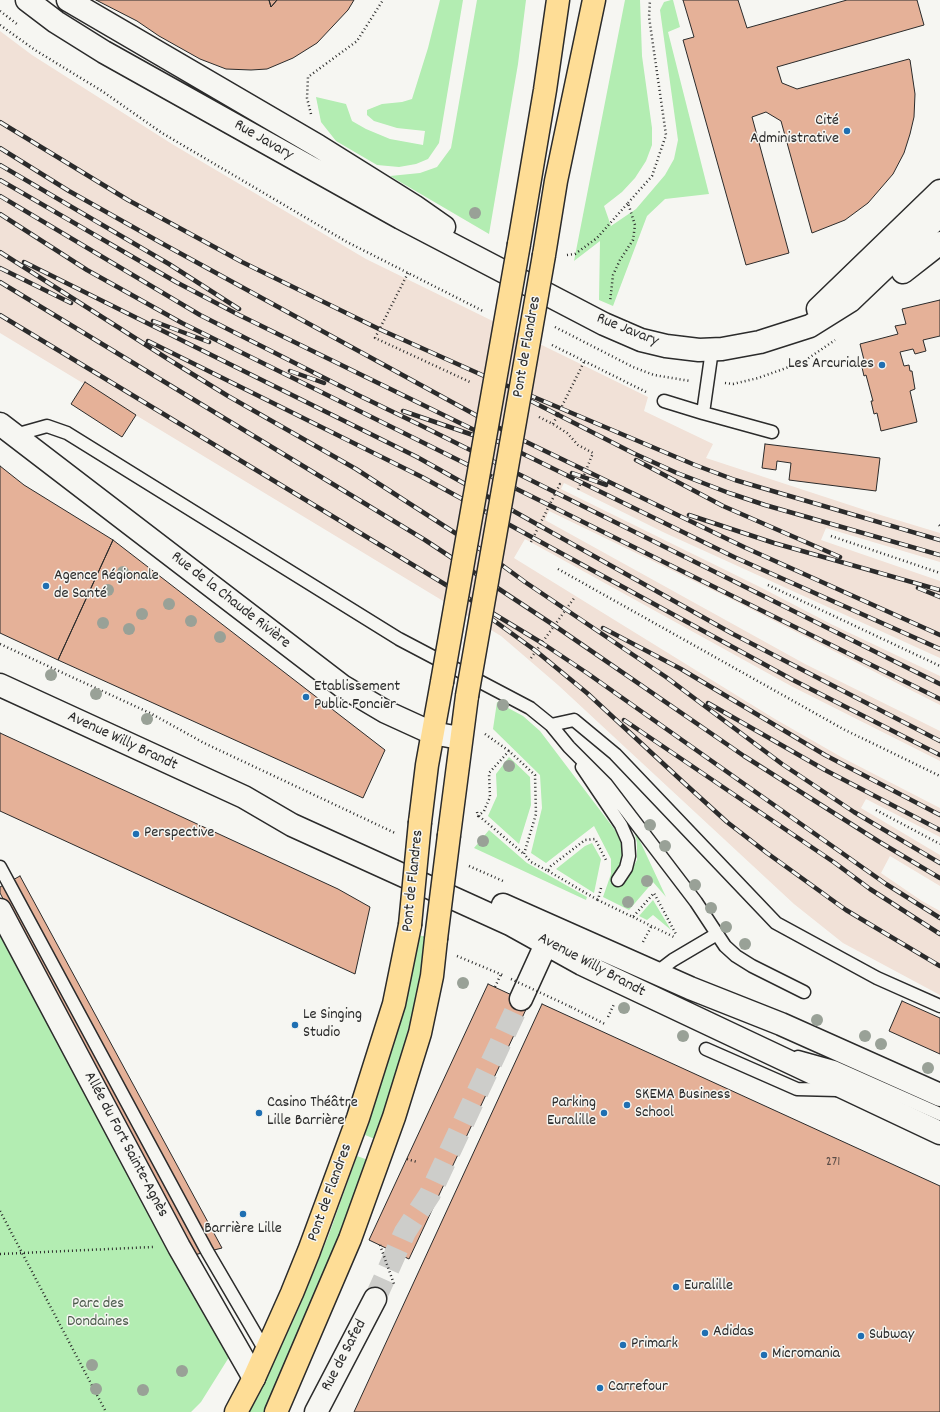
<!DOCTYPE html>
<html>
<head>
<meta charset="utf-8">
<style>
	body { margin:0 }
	canvas { display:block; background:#f6f6f2 }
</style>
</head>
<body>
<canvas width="940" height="1412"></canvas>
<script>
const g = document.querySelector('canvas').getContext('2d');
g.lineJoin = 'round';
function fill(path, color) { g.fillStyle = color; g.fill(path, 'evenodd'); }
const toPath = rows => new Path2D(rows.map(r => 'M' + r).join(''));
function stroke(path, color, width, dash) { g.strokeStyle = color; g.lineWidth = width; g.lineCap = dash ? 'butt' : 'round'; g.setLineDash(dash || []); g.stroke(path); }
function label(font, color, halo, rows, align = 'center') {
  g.font = font + ' Dekko,sans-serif'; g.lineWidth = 3; g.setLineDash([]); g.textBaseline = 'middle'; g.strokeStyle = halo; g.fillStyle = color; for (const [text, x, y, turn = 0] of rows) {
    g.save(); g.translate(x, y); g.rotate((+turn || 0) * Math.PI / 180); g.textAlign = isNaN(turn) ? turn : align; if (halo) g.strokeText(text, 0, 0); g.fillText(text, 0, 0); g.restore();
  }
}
const built = toPath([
	[0,31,32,55,172,144,366,259,648,397,644,411,713,444,706,458,874,513,940,533,940,562,826,528,821,540,940,581,940,658,665,533,564,483,561,489,762,588,831,624,940,676,940,705,731,599,549,511,545,520,805,664,940,731,940,761,791,686,525,539,514,558,775,719,843,758,940,808,940,837,866,799,861,808,940,855,940,886,890,856,881,873,922,901,940,911,940,995,843,943,794,904,558,685,501,636,0,333]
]);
const green = toPath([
	[440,0,463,0,439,143,428,159,416,164,399,167,377,165,336,141,321,122,316,97,346,104,352,121,366,129,390,139,423,145,425,131,397,128,374,121,367,115,367,110,382,104,402,102,412,99,428,48],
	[477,0,526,0,518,64,489,234,390,176,420,173,437,167,451,148],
	[625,0,640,0,642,56,652,128,652,145,646,161,635,178,622,192,604,206,611,226,636,209,665,175,674,159,678,140,660,10,664,2,671,0,673,0,680,27,668,32,709,194,665,199,647,216,613,306,599,300,600,241,574,261],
	[497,702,523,716,540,731,615,830,622,845,622,859,618,880,624,884,637,860,637,843,633,826,666,897,653,882,629,910,603,897,611,874,611,859,594,826,546,863,531,853,542,808,540,775,493,729],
	[509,757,530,777,531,805,519,844,488,816,497,796,496,774],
	[489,830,527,863,587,897,586,900,474,848],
	[592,843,601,859,594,893,556,869,585,846],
	[653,900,671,930,653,915,647,920,639,916],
	[0,925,231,1354,201,1402,191,1412,0,1412],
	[418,935,426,937,416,1000,401,1056,375,1139,365,1135,404,1006,417,949],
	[357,1156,368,1160,316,1294,264,1412,249,1412,258,1397,298,1310,328,1237]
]);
const building = toPath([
	[96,0,269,0,271,7,277,0,354,0,348,10,317,43,293,58,267,69,251,70,226,69,200,59,159,36,137,21,96,0],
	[269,0,277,0,271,7,269,0],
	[683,0,738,0,747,28,847,0,917,0,924,25,777,67,782,83,797,89,909,59,910,60,915,94,914,117,910,134,904,153,893,174,868,203,845,220,812,233,781,121,766,112,752,117,789,253,746,265,683,40,694,37,683,0],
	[940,300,940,336,923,340,926,351,915,354,913,349,900,352,904,366,909,365,910,371,912,371,915,389,910,391,917,422,881,431,877,413,874,414,871,401,873,401,866,375,864,376,861,363,864,360,860,344,898,334,895,326,906,324,902,309,940,300],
	[85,382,136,415,122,437,71,404,85,382],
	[765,444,880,458,876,491,789,480,791,463,777,461,776,470,762,468,765,444],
	[0,466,24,485,113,540,58,660,0,633,0,466],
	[113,540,385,750,363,798,58,660,113,540],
	[0,733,338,889,370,907,355,974,0,811,0,733],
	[20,876,222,1248,194,1255,0,893,0,887,20,876],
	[488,984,529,1003,409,1259,369,1240,488,984],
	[902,1001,940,1018,940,1054,889,1031,902,1001],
	[542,1004,940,1186,940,1412,354,1412,542,1004]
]);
const streetTunnel = toPath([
	[375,1299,405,1232,430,1194,521,999]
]);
const path = toPath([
	[0,11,17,24],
	[0,25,35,50,102,91,162,133,347,242,483,311],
	[311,114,307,98,308,77,357,41,383,0],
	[628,203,652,176,666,135,649,17,650,0],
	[567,255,575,254,597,238,628,203,635,225,633,240,620,260,613,275,610,302],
	[408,273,375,338,470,382],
	[555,327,633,367,654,375,690,381],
	[552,345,648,393],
	[725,383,733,384,758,378,803,362,835,340],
	[539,417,553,424,567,433,578,445,593,453,578,490],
	[553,424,584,362],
	[939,525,940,526],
	[831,536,940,573],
	[531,542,560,484,562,486],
	[558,569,845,730,940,776],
	[768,585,940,666],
	[0,644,150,713,204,743,395,833],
	[531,658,575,597],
	[485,734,509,751],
	[876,810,940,844],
	[477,812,478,816,484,811,490,797,489,773,509,751,535,775,536,814,524,854,531,862,548,871,551,866,585,840,595,839,607,862],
	[479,816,524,854],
	[469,866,503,881],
	[548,871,598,900],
	[601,888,598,900,633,917,654,893,677,936],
	[633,917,676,938],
	[643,942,651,927],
	[457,956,505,976],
	[495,987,501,974],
	[571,1007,605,1024],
	[608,1017,614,1004],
	[407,1159,417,1162],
	[0,1211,106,1412],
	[380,1245,394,1284],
	[0,1254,153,1247]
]);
const lane = toPath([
	[712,350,703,413,772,432],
	[664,401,703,413],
	[15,435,47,426,67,433,399,639,530,708,551,725,569,747,606,784,696,902,725,946,736,956,752,966,804,992],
	[551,725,574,720,615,754,776,923,877,978,940,1006],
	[582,767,621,825,628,841,629,856,626,868,618,880],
	[0,867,207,1251,266,1352],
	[656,973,673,960,717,934],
	[706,1049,797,1089,838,1090],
	[798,1057,834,1067,940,1114]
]);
const street = toPath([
	[903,272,940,243],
	[0,424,342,686,386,712,432,733,460,738],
	[0,685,244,797,292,825,510,924,582,964,940,1133],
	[503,905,690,988,781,1024,940,1095],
	[0,910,179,1247,254,1378],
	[521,999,552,931],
	[316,1412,375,1299]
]);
const secondary = toPath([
	[27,0,56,22,104,52,401,218,604,324,641,340,666,346,699,350,722,349,760,342,810,326,850,301,940,215],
	[68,0,318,146,414,206,444,227],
	[818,309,940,191]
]);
const primary = toPath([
	[519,244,545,90,558,0],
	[544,255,556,181,594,0],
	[420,822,427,765,442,682],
	[449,835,467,696],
	[236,1412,254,1378,292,1293,309,1251,358,1118,394,1004,410,925],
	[276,1412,350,1239,394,1117,420,1033,432,976,436,939]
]);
const rail = toPath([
	[0,122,128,200,242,262,379,329,491,379,695,465,735,480,940,540],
	[0,148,69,191,165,245,514,436,746,548,940,635],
	[0,165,169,264,239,309],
	[0,180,176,282,239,315,734,557,940,649],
	[0,196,200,315,360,396,418,424,940,684],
	[0,214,87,270,182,323,940,699],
	[0,252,168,359,228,396,356,469,480,549,525,582,666,677,782,764,854,812,940,863],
	[24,262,417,457,733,634,940,741],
	[0,268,71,303],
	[0,282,425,540,555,626,744,756,878,841,940,878],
	[0,315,542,643,587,673,886,884,940,918],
	[153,321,209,342],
	[148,341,422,477,793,680,940,755],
	[290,371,324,383],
	[531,401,633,453,677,473,729,493,765,505,940,555],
	[403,411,473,435],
	[636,460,723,506,840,557],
	[572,473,606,485],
	[689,515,774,543,940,590],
	[918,588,940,597],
	[489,617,536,651,587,693,683,782,727,822,767,853,846,910,940,966],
	[603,628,681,669,825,755,940,815],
	[708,703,825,770,940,830],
	[624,720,835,863,870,889,940,934]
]);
const pathBridge = toPath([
	[511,979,571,1007]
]);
const primaryBridge = toPath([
	[442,682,519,244],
	[467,696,544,255],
	[410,925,420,822],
	[436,939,449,835]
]);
const trees = [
	[475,213],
	[123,572],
	[108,590],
	[169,604],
	[142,614],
	[191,621],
	[103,623],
	[129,629],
	[220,637],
	[51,675],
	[96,694],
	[503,705],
	[147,719],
	[509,766],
	[650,825],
	[483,841],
	[665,846],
	[647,881],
	[695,885],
	[628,902],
	[711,908],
	[726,927],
	[745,944],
	[463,983],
	[624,1008],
	[817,1020],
	[683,1036],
	[865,1036],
	[881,1044],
	[928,1068],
	[92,1365],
	[182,1371],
	[96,1389],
	[143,1390]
];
const markers = [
	[847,131,4,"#1f6fb2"],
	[882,365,4,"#1f6fb2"],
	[46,586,4,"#1f6fb2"],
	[306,697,4,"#1f6fb2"],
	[136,834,4,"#1f6fb2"],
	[295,1025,4,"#1f6fb2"],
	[627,1105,4,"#1f6fb2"],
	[259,1113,4,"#1f6fb2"],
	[604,1113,4,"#1f6fb2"],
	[243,1214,4,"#1f6fb2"],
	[676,1287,4,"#1f6fb2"],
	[705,1333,4,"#1f6fb2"],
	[861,1336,4,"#1f6fb2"],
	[623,1345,4,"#1f6fb2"],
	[764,1355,4,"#1f6fb2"],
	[600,1388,4,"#1f6fb2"]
];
const numberNames = [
	["271",833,1163]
];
const poiNames = [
	["Cité",839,122,"right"],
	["Administrative",839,140,"right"],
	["Les Arcuriales",874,365,"right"],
	["Agence Régionale",54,577],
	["de Santé",54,595],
	["Etablissement",314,688],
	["Public Foncier",314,706],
	["Perspective",144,834],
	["Le Singing",303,1016],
	["Studio",303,1034],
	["SKEMA Business",635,1096],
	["School",635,1114],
	["Casino Théâtre",267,1104],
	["Lille Barrière",267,1122],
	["Parking",596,1104,"right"],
	["Euralille",596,1122,"right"],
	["Barrière Lille",243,1230,"center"],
	["Euralille",684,1287],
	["Adidas",713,1333],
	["Subway",869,1336],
	["Primark",631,1345],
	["Micromania",772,1355],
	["Carrefour",608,1388]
];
const streetNames = [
	["Rue Javary",263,141,30],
	["Rue Javary",627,331,22],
	["Pont de Flandres",528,347,-80],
	["Rue de la Chaude Rivière",230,601,38],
	["Avenue Willy Brandt",122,742,25],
	["Pont de Flandres",414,881,-84],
	["Avenue Willy Brandt",591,966,28],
	["Allée du Fort Sainte-Agnès",125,1145,62],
	["Pont de Flandres",331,1193,-70],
	["Rue de Safed",345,1356,-62]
];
const parkNames = [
	["Parc des",98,1305],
	["Dondaines",98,1323]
];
fill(built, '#f1e1d7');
fill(green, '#b3edb2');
fill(building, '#e5b198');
stroke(building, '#2b2b2b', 1);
stroke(streetTunnel, '#cdcdca', 22, [22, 11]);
stroke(lane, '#2b2b2b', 15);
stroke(street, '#2b2b2b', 25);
stroke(secondary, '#2b2b2b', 25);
stroke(primary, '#2b2b2b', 25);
stroke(path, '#2b2b2b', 2.5, [1, 3]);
stroke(lane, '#f6f6f2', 12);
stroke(street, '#f6f6f2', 22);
stroke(secondary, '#f6f6f2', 22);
stroke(primary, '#fedd96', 22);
stroke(rail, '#2b2b2b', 4.5);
stroke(rail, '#f6f6f2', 3, [9]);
stroke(primaryBridge, '#2b2b2b', 25, []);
stroke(pathBridge, '#2b2b2b', 2.5, [1, 3]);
stroke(primaryBridge, '#fedd96', 22);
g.fillStyle = '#99a197';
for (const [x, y] of trees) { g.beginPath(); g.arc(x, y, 6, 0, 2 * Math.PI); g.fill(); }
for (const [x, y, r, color] of markers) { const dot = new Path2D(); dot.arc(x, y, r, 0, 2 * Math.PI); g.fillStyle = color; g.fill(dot); stroke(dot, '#f6f6f2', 1.5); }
label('14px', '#5a4c46', null, numberNames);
label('16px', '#2b2b2b', '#f6f6f2', poiNames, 'left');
label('16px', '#2b2b2b', '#f6f6f2', streetNames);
label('16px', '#4d5c4d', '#f6f6f2', parkNames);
</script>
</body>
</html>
